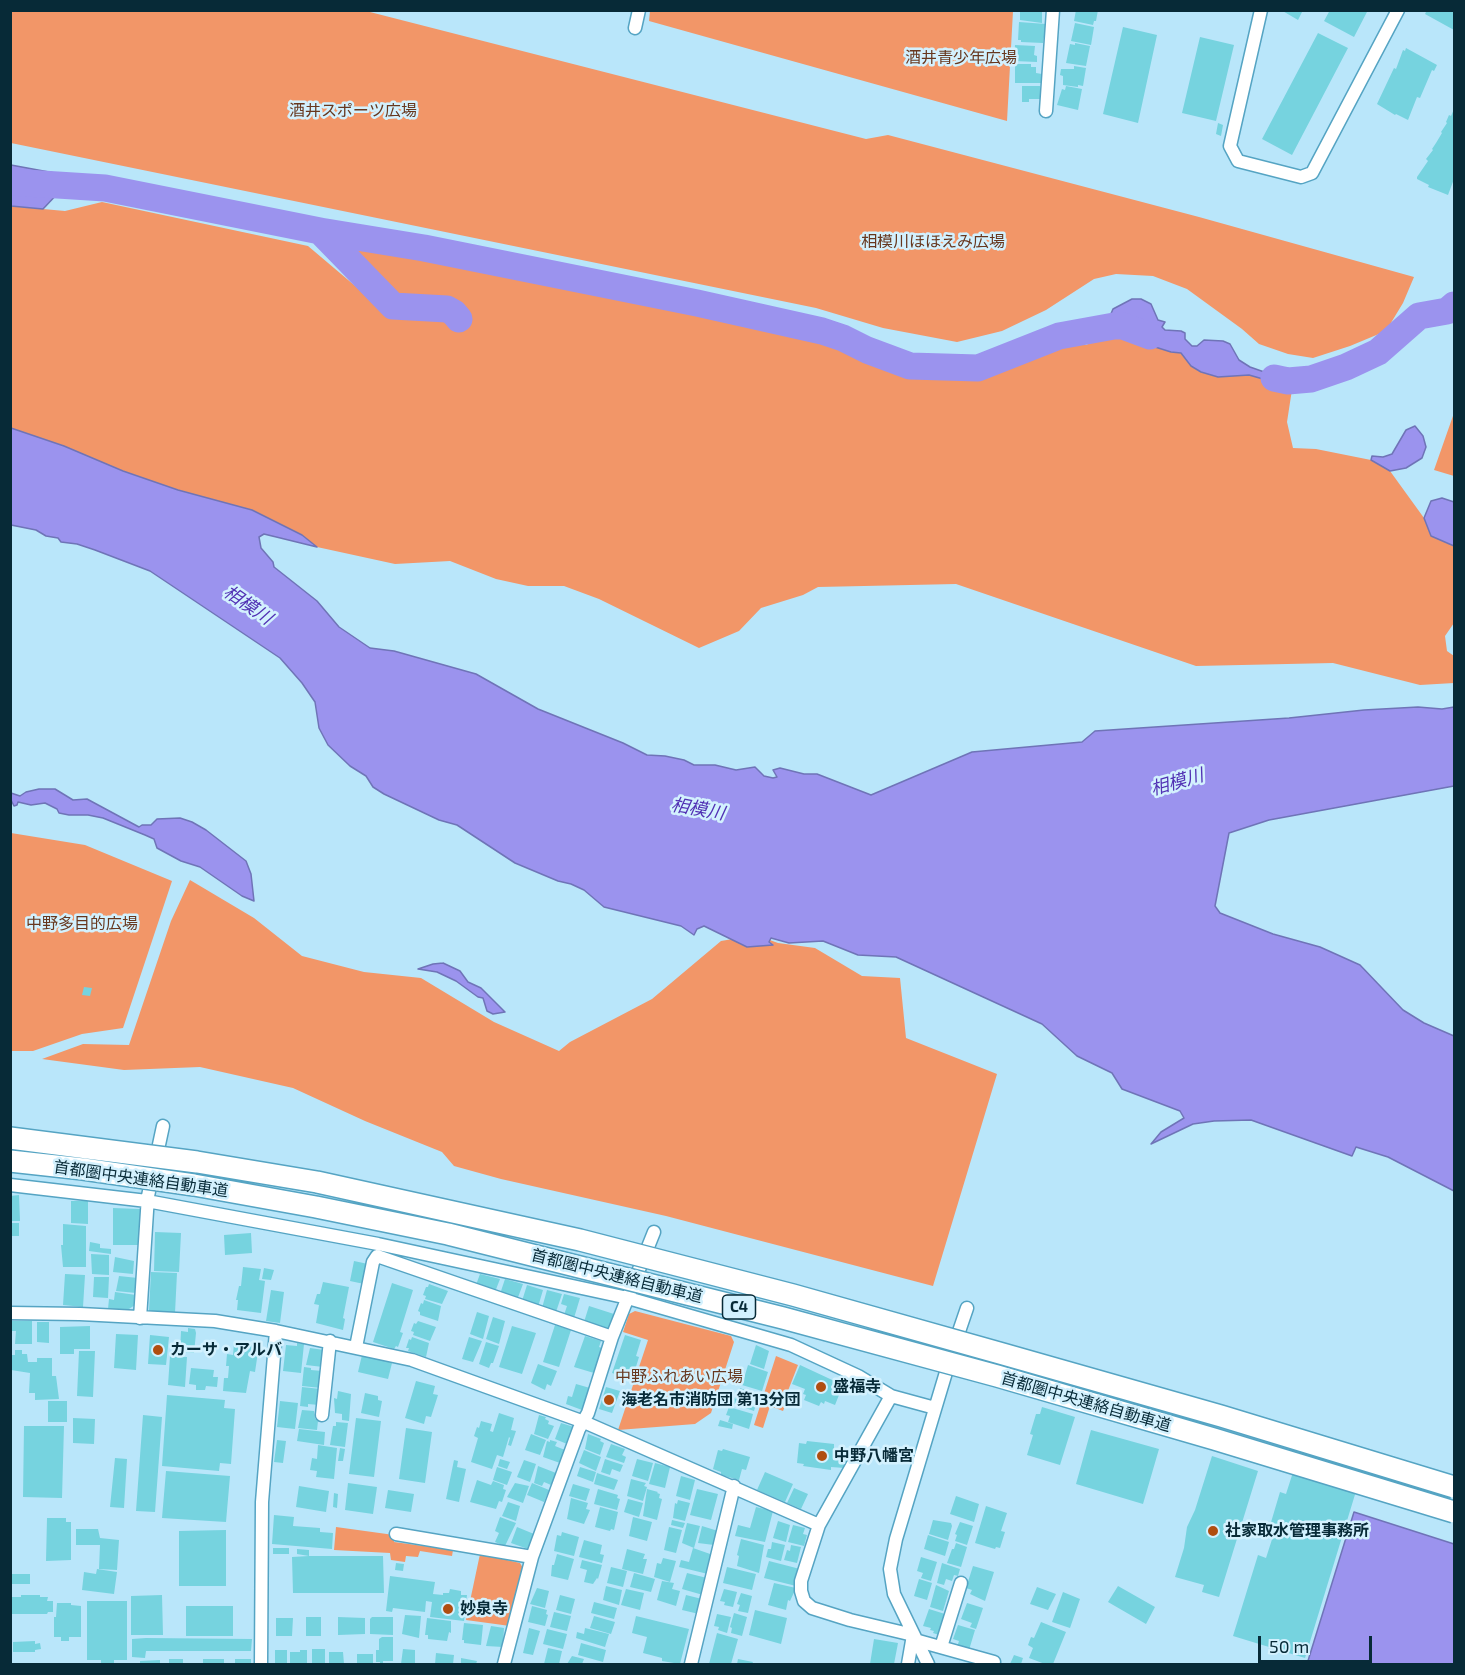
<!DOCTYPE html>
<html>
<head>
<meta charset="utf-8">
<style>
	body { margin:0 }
	#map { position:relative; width:1465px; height:1675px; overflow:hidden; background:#b9e6fa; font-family:"Exo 2",sans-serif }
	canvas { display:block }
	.frame { position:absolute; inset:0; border:12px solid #072a37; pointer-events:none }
	.scale { position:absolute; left:1258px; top:1636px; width:114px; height:27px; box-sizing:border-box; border:3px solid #072a37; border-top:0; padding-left:8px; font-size:18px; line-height:21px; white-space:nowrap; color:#072a37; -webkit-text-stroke:4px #d3f1fe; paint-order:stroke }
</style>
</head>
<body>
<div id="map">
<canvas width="1465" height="1675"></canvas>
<div class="frame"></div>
<div class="scale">50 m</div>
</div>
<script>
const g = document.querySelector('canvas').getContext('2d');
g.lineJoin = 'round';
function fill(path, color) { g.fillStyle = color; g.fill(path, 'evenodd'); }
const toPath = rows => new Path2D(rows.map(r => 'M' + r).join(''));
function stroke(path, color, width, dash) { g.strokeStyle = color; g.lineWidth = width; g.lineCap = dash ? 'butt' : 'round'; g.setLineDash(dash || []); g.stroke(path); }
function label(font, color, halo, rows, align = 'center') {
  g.font = font + ' "Exo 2","Noto Sans JP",sans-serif'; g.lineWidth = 5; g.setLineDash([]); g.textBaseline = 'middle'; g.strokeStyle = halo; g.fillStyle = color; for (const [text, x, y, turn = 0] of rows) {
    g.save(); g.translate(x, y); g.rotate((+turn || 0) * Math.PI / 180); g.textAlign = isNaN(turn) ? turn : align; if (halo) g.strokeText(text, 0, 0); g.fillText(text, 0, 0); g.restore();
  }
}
const green = toPath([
	[10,11,366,11,866,139,888,135,1199,217,1414,277,1403,303,1386,331,1350,346,1313,358,1288,354,1259,344,1242,329,1187,289,1153,276,1116,274,1094,279,1046,310,1002,331,957,342,883,328,816,308,11,143],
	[650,11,1013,11,1007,121,649,21],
	[102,202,308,246,386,312,443,312,459,319,466,313,421,299,403,302,393,299,339,244,345,241,359,241,722,313,842,340,868,352,899,361,968,359,989,355,1049,332,1062,345,1086,345,1118,330,1136,341,1171,352,1181,353,1191,366,1201,372,1218,377,1249,375,1277,383,1293,383,1287,422,1293,448,1316,449,1371,460,1390,471,1424,518,1431,536,1454,546,1454,623,1445,636,1447,651,1454,656,1454,683,1420,685,1333,663,1196,666,956,584,818,587,803,595,761,608,739,631,699,648,599,599,564,586,528,586,496,579,450,561,395,564,317,547,302,535,252,510,178,490,123,471,64,446,11,428,10,206,65,211],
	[1454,413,1454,476,1434,470],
	[11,833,85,845,172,881,123,1028,82,1034,33,1051,11,1051],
	[190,880,254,918,302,956,364,972,421,978,494,1022,559,1051,570,1042,652,999,721,941,756,935,778,943,815,948,862,976,900,978,906,1038,997,1074,933,1286,666,1216,501,1179,454,1166,442,1152,365,1121,293,1088,200,1067,124,1070,42,1059,83,1044,129,1045,171,921],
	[635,1311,731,1336,734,1342,711,1413,695,1424,618,1430,648,1340,623,1332,629,1314],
	[776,1356,798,1365,784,1401,786,1404,783,1411,770,1406,763,1428,754,1425],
	[336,1527,394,1535,394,1542,453,1550,452,1556,420,1551,418,1557,406,1556,405,1562,391,1560,390,1553,334,1550],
	[480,1554,520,1563,523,1568,510,1626,466,1620]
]);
const water = toPath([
	[11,165,114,184,113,192,107,196,79,190,61,190,43,209,11,206,11,165],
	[1132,299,1141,299,1151,304,1158,320,1165,322,1162,327,1165,330,1181,331,1185,333,1185,339,1192,346,1197,346,1204,340,1223,341,1230,344,1239,360,1250,367,1287,380,1296,375,1307,373,1311,375,1311,379,1299,384,1277,383,1249,375,1218,377,1201,372,1191,366,1181,353,1171,352,1136,341,1114,326,1110,316,1113,309,1132,299],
	[1415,426,1423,436,1426,447,1422,458,1406,468,1390,471,1371,460,1372,456,1383,457,1392,454,1406,430,1415,426],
	[11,428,64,446,123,471,178,490,252,510,302,535,317,547,264,534,259,537,261,548,273,562,274,567,317,601,339,627,370,648,394,651,476,674,538,709,623,743,647,755,665,756,684,760,694,765,715,765,736,770,755,767,764,776,773,778,777,777,773,770,780,768,804,774,817,774,871,795,972,752,1082,742,1095,731,1289,718,1364,710,1418,707,1442,709,1454,707,1454,786,1269,820,1229,833,1215,906,1220,913,1273,934,1320,947,1360,965,1403,1010,1424,1023,1454,1036,1454,1191,1388,1157,1356,1147,1352,1156,1251,1120,1214,1121,1193,1124,1151,1144,1161,1132,1184,1118,1180,1111,1122,1089,1112,1073,1077,1056,1042,1024,896,957,858,955,823,941,789,943,771,938,769,942,773,945,747,947,704,926,697,929,694,935,681,926,604,907,584,890,571,884,558,881,515,863,457,825,439,820,384,794,373,787,366,776,350,766,328,745,319,728,315,702,302,683,280,658,150,571,95,550,77,544,61,542,58,538,46,536,36,530,11,525,11,428],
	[1442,498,1454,502,1454,546,1431,536,1424,518,1431,501,1442,498],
	[39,789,55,789,73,800,87,799,139,827,142,825,151,825,157,819,180,818,192,822,206,830,246,861,251,874,254,901,242,896,200,867,181,861,157,848,154,839,145,835,103,818,88,815,69,815,59,813,57,809,45,803,31,805,18,802,17,805,14,806,11,800,11,793,20,796,26,792,39,789],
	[443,963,460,971,468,982,481,988,505,1012,493,1014,487,1011,483,998,478,997,456,981,437,972,418,969,433,964,443,963],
	[1354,1512,1454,1544,1454,1664,1307,1664,1354,1512]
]);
const river = toPath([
	[10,182,105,188,320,231,424,248,697,303,822,331,843,338,867,350,910,366,978,368,1059,336,1114,326,1123,326,1150,336],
	[320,231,393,306,447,309,454,313,459,319],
	[1274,378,1288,381,1311,379,1346,367,1378,352,1419,316,1447,311,1454,305]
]);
const building = toPath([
	[1020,10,1042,10,1042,23,1020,20],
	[1076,10,1098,10,1096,21,1094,21,1093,25,1074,21],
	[1281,10,1303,10,1298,20],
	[1330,10,1368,10,1354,37,1324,21],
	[1427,10,1454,10,1454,30,1425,14],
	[1019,22,1046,24,1043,43,1021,42,1021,40,1018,40],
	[1075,23,1094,27,1091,45,1071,41],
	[1123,27,1157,35,1138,123,1103,114],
	[1318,33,1348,48,1292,155,1262,139],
	[1200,37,1234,45,1216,121,1182,113],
	[1075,43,1090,46,1086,66,1066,63,1070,44,1075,45],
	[1015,45,1035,46,1034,55,1037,56,1037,62,1014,61],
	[1406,48,1437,65,1434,71,1432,70,1420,98,1417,97,1408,120,1396,114,1395,115,1377,104,1394,68,1396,69,1403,50,1405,51],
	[1015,64,1031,64,1031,67,1036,67,1036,73,1042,74,1042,83,1015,83],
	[1074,66,1086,68,1083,86,1078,85,1078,87,1063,85,1063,76,1060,75,1061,69,1074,69],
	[1022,86,1040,86,1040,99,1029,99,1029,102,1022,102],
	[1066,86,1082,89,1078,110,1057,105,1062,89,1065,90],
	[1454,109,1454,179,1448,195,1428,187,1429,185,1417,179,1417,177,1428,161,1426,159,1433,150,1432,149,1436,143,1442,133,1441,132,1447,123,1446,122,1449,115,1451,116],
	[1218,123,1223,125,1221,136,1216,134],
	[84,987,92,988,90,996,82,995],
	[19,1195,20,1221,10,1221,10,1196],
	[71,1201,88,1201,88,1224,71,1223],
	[113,1208,140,1209,139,1245,113,1245],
	[10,1223,19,1223,19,1236,10,1236],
	[63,1224,86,1226,86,1267,63,1267,61,1245,63,1245],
	[155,1232,181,1233,179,1272,154,1271],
	[251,1233,252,1253,225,1255,224,1235],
	[90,1242,100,1244,100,1248,111,1249,111,1254,89,1251],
	[91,1254,109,1255,109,1275,92,1274],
	[115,1257,134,1261,133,1274,113,1272],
	[354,1261,368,1264,364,1284,350,1281],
	[243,1267,261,1269,259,1280,265,1281,261,1313,237,1310,238,1300,236,1300,239,1286,241,1286],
	[264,1268,274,1270,271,1280,262,1279],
	[151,1272,177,1273,175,1313,149,1311],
	[65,1274,85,1275,83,1307,63,1305],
	[480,1274,500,1279,495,1292,476,1285],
	[119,1276,138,1278,136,1293,116,1291],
	[94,1277,109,1277,108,1298,93,1297],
	[505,1279,523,1284,517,1300,500,1294],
	[323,1282,349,1287,343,1318,345,1319,343,1330,316,1323,319,1305,314,1304,317,1294,320,1294],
	[392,1283,413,1290,400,1332,403,1333,398,1347,396,1346,394,1349,373,1342],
	[429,1284,448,1291,442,1304,425,1299,426,1296,423,1295,426,1287,428,1287],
	[527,1285,543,1290,538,1307,522,1301],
	[271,1290,284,1292,280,1323,266,1321],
	[547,1290,562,1294,556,1312,542,1308],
	[115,1292,136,1295,135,1305,129,1309,124,1309,124,1310,108,1309,109,1299,114,1300],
	[564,1294,580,1298,574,1318,564,1315,567,1306,561,1304],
	[424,1300,441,1306,438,1321,420,1315,420,1312,418,1311,421,1303,423,1304],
	[589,1306,614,1314,608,1330,584,1322],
	[477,1312,489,1316,483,1339,470,1334],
	[493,1317,505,1321,499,1344,486,1339],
	[10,1321,32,1321,32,1344,15,1344,16,1331,10,1331],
	[418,1321,436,1327,430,1341,413,1335,414,1332,411,1331,414,1323,416,1324],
	[37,1322,49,1322,49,1343,37,1342],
	[555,1325,571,1330,559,1367,543,1362],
	[90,1326,90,1349,74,1349,74,1354,60,1354,60,1327],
	[512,1326,536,1333,522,1374,499,1367],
	[188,1328,195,1329,196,1333,194,1353,180,1352,181,1331,188,1332],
	[116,1334,138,1335,136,1370,114,1368],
	[150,1335,169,1337,166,1365,148,1364],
	[625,1335,641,1340,636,1356,639,1357,635,1370,632,1369,629,1378,612,1373],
	[585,1336,601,1341,599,1347,602,1348,594,1373,574,1367],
	[412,1337,429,1343,426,1357,408,1351,409,1348,406,1348,409,1339,411,1340],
	[469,1337,482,1341,473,1362,462,1359],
	[486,1342,499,1346,493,1363,491,1363,489,1368,479,1364],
	[234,1343,259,1345,255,1372,250,1371,246,1393,223,1391,224,1378,228,1378,229,1366,226,1366,227,1354,233,1355],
	[297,1343,304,1344,301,1373,283,1371,286,1345,297,1346],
	[756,1345,769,1351,764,1369,750,1364],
	[310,1348,324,1350,323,1367,306,1365],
	[15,1350,22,1350,22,1354,27,1354,28,1362,37,1362,37,1358,52,1358,52,1376,56,1376,59,1399,35,1400,35,1393,29,1393,30,1373,11,1370,11,1355,15,1355],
	[79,1351,95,1351,93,1397,77,1396],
	[362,1355,392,1363,388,1379,358,1372],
	[170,1356,187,1357,185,1387,168,1385],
	[538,1364,557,1371,551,1386,547,1384,545,1390,531,1383],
	[748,1365,768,1372,762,1391,742,1385],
	[800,1365,843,1385,835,1405,825,1401,824,1404,821,1402,819,1406,804,1400,806,1395,803,1394,805,1389,792,1384],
	[304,1367,311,1368,311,1370,322,1371,321,1388,302,1386],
	[191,1368,214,1370,213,1377,218,1377,217,1387,206,1386,205,1390,196,1390,196,1385,189,1384],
	[416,1381,435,1386,433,1394,438,1395,431,1417,426,1416,424,1424,405,1418],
	[576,1384,590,1388,582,1410,566,1404,568,1396,572,1397],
	[302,1387,321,1389,319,1405,308,1404,308,1407,300,1406],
	[606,1387,620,1391,612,1413,599,1409],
	[740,1388,759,1395,754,1411,731,1403,733,1397,736,1399],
	[338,1391,351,1394,349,1421,342,1420,342,1414,335,1413,334,1398,337,1399],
	[365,1393,378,1396,378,1400,382,1401,379,1417,361,1413],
	[167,1395,225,1400,224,1408,235,1409,231,1464,220,1463,219,1471,162,1466],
	[48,1401,67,1401,67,1422,48,1422],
	[280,1401,298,1403,295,1429,277,1427],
	[729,1407,753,1414,749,1429,728,1422,730,1416,726,1415],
	[1042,1407,1075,1417,1060,1465,1027,1455,1033,1435,1030,1434,1036,1414,1040,1414],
	[302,1410,314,1411,315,1418,318,1421,317,1430,298,1428],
	[499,1413,514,1418,511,1430,516,1431,511,1446,508,1445,510,1438,509,1437,503,1457,497,1455,492,1469,471,1462,478,1438,474,1436,477,1427,479,1428,481,1421,492,1424,490,1431,493,1432],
	[143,1415,162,1417,155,1512,136,1511],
	[539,1415,546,1417,545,1419,549,1421,548,1424,554,1426,548,1439,534,1434],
	[73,1418,95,1419,94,1444,73,1443],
	[356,1418,381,1421,374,1477,349,1474],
	[720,1420,733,1424,732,1429,718,1426],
	[336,1422,348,1423,345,1447,330,1445,333,1426,336,1426],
	[561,1423,574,1427,567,1444,555,1439],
	[24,1426,64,1426,62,1498,23,1497],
	[406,1428,432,1432,425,1483,399,1479],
	[299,1429,325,1432,324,1445,297,1441],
	[1091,1430,1159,1449,1143,1504,1076,1484],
	[531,1434,546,1440,540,1455,525,1450],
	[588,1434,601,1439,600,1441,604,1443,600,1455,585,1449],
	[277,1440,286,1441,283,1463,274,1462],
	[550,1440,557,1442,555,1446,565,1450,560,1463,543,1457,547,1441,550,1442],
	[807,1441,834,1444,834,1449,848,1450,845,1468,831,1467,831,1470,803,1466,804,1464,797,1463,799,1443,806,1444],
	[611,1444,625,1449,622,1455,626,1457,624,1463,606,1457],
	[318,1445,337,1448,334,1479,316,1477,317,1471,310,1470,312,1458,317,1459],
	[340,1448,345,1449,343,1461,338,1461],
	[723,1449,750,1457,746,1470,742,1469,739,1480,721,1475,721,1472,713,1469,718,1450,722,1451],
	[584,1450,601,1457,596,1471,579,1463],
	[1212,1456,1258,1471,1219,1597,1202,1592,1204,1585,1175,1577,1184,1548,1187,1527,1195,1510],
	[115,1458,127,1459,124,1508,110,1507],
	[500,1459,510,1462,507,1469,498,1466],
	[605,1459,623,1465,620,1472,612,1469,610,1475,601,1472],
	[637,1459,653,1463,648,1481,632,1476],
	[454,1460,458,1461,457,1467,466,1469,459,1502,446,1499],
	[524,1460,536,1464,530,1482,517,1477],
	[655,1463,670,1467,665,1488,649,1484],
	[538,1466,556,1473,551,1485,544,1482,542,1486,534,1483],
	[497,1467,512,1472,507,1485,493,1480],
	[580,1467,596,1472,593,1482,577,1476],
	[1294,1469,1357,1488,1305,1658,1233,1636,1258,1555,1266,1558,1275,1530,1269,1529,1280,1492,1286,1494],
	[166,1471,230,1476,226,1522,162,1518],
	[765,1472,793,1484,785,1502,757,1490],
	[597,1473,618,1480,614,1490,594,1484],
	[681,1476,695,1480,690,1500,676,1496],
	[631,1479,646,1483,644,1486,647,1487,643,1501,627,1496],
	[477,1480,491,1485,493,1481,504,1485,503,1489,506,1490,502,1502,499,1501,496,1509,470,1502],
	[348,1483,377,1487,373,1514,345,1510],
	[515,1483,529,1486,523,1503,507,1497],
	[532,1483,549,1490,544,1502,527,1495],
	[573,1484,590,1489,586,1501,569,1496],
	[299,1486,329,1491,326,1512,296,1507],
	[794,1488,808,1494,801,1509,787,1503],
	[598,1489,618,1495,617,1498,620,1499,617,1510,594,1504],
	[647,1489,658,1492,657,1493,660,1494,659,1498,662,1499,657,1520,643,1516],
	[697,1489,718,1494,711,1520,690,1515],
	[388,1490,414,1494,411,1512,385,1508],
	[334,1493,338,1494,337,1508,333,1507],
	[956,1496,979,1504,974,1522,950,1514],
	[571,1498,588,1503,586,1509,590,1510,584,1524,567,1519],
	[628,1499,643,1503,639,1517,624,1512],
	[678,1500,690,1503,685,1521,673,1518,675,1503,677,1504],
	[508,1502,520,1506,516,1521,502,1516],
	[986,1506,1007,1513,1001,1531,1005,1532,1000,1548,996,1547,995,1549,975,1543],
	[600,1507,618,1512,614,1530,611,1529,610,1531,595,1527],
	[756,1507,773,1511,765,1542,735,1536,738,1525,750,1528],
	[274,1515,294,1517,293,1526,320,1528,320,1532,333,1533,332,1549,272,1544],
	[500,1517,516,1523,505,1546,495,1542,499,1533,495,1531],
	[633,1517,652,1522,647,1541,629,1536],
	[47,1518,66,1518,66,1522,71,1522,71,1560,46,1561],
	[672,1520,685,1523,683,1528,671,1525],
	[933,1520,951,1523,952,1526,948,1540,929,1534],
	[778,1521,790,1525,786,1542,773,1538],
	[960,1522,973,1526,967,1545,955,1541,957,1535,955,1534],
	[687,1523,700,1526,694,1548,682,1543],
	[793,1525,805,1528,803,1534,807,1535,804,1546,788,1542],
	[702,1526,718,1531,714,1545,698,1543],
	[517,1527,534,1534,528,1549,511,1543],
	[669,1527,682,1530,676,1553,664,1550],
	[76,1529,98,1529,100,1538,119,1540,117,1570,99,1569,100,1545,76,1545],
	[226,1530,226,1586,179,1586,179,1531],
	[562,1532,579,1537,574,1556,554,1551,557,1535,561,1536],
	[928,1535,949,1542,945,1556,924,1549],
	[741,1539,764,1545,759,1573,737,1566,739,1556,737,1555],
	[584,1540,602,1545,600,1554,604,1555,602,1563,579,1557],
	[772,1542,785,1545,781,1561,766,1557,768,1549,771,1549],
	[956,1543,967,1547,961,1567,947,1563,952,1549,954,1549],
	[791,1545,801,1547,797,1563,784,1560,787,1550,790,1551],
	[273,1548,289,1548,289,1554,273,1554],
	[693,1548,713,1555,708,1574,679,1567,681,1560,689,1562],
	[297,1549,309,1550,309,1556,297,1554],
	[627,1549,645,1554,643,1559,647,1559,643,1574,622,1569],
	[557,1554,574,1559,568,1580,551,1576,552,1565,554,1565],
	[309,1556,383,1556,384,1593,293,1593,292,1557],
	[921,1557,937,1562,931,1581,921,1578,923,1573,917,1571],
	[663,1558,676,1561,670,1582,654,1577,657,1563,661,1564],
	[582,1560,602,1565,598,1579,597,1578,593,1584,584,1582,587,1570,580,1568],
	[769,1561,800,1569,796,1586,764,1578],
	[396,1563,404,1564,403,1571,395,1570],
	[942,1563,960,1569,958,1576,954,1575,952,1581,946,1579,944,1585,937,1583],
	[973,1566,994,1572,985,1601,970,1594,972,1590,966,1588],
	[611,1567,627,1571,623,1587,607,1583],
	[727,1567,756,1574,752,1590,723,1583],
	[97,1569,117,1572,114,1594,82,1590,84,1572,96,1574],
	[634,1573,655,1579,651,1592,630,1587],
	[687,1573,707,1578,703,1595,682,1589],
	[11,1574,30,1574,30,1584,11,1584],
	[390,1576,435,1582,433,1594,443,1595,443,1593,449,1593,450,1589,461,1591,461,1595,467,1595,464,1621,430,1617,432,1602,426,1601,425,1612,393,1608,392,1612,386,1611],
	[919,1579,932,1583,927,1600,914,1596],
	[662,1581,674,1583,672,1589,680,1591,676,1606,657,1600],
	[774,1583,796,1588,790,1601,788,1600,786,1610,768,1605],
	[936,1585,949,1591,943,1611,930,1607],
	[606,1586,622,1590,619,1605,603,1600],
	[1118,1586,1155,1607,1146,1624,1108,1602],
	[1037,1587,1056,1594,1048,1610,1030,1604],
	[537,1588,549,1591,545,1608,530,1604],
	[626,1589,644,1593,640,1610,621,1605],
	[724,1589,737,1592,733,1607,724,1605,725,1602,720,1601],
	[1063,1592,1080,1599,1070,1628,1052,1622],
	[741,1593,752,1596,748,1613,738,1611,740,1605,737,1604],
	[21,1595,40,1595,40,1597,48,1597,47,1601,53,1601,53,1612,48,1612,47,1614,10,1614,10,1597,21,1597],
	[162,1595,163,1635,131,1635,131,1596],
	[560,1595,575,1599,571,1614,556,1610],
	[686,1595,702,1599,699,1614,682,1610],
	[87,1601,127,1601,127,1660,114,1660,114,1664,101,1664,101,1660,87,1660],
	[594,1602,617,1608,614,1619,591,1613],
	[57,1603,71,1603,71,1605,81,1606,81,1637,69,1637,69,1641,61,1641,61,1637,54,1637,54,1617,56,1617],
	[967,1603,983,1608,976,1629,970,1627,972,1623,961,1619],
	[186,1606,233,1606,233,1636,186,1636],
	[532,1606,547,1610,546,1614,548,1615,545,1626,528,1622],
	[929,1609,945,1614,939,1635,933,1633,934,1631,930,1630,931,1628,923,1626],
	[755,1610,787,1618,781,1644,749,1635],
	[554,1612,571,1616,567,1631,550,1627],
	[734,1613,747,1617,742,1636,731,1633,732,1628,730,1627],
	[717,1614,731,1617,727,1633,718,1630,719,1627,714,1626],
	[405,1615,421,1616,419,1638,402,1634],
	[594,1616,615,1622,611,1634,590,1628],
	[636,1616,689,1629,680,1664,662,1661,662,1658,643,1653,647,1637,632,1633],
	[306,1617,321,1617,321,1636,306,1636],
	[338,1617,365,1618,365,1634,338,1635],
	[372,1617,393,1617,393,1635,370,1634,370,1619],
	[276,1618,293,1618,292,1636,276,1636],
	[427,1618,451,1621,451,1633,449,1632,447,1641,428,1639,428,1635,425,1635],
	[1041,1622,1066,1632,1053,1664,1045,1664,1029,1658,1033,1648,1028,1645,1031,1637,1034,1638],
	[464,1623,483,1625,481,1645,464,1643,464,1640,462,1640],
	[958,1625,975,1630,969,1650,957,1647,959,1641,953,1639],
	[491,1626,504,1628,503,1647,486,1646],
	[529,1628,540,1631,533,1655,523,1653],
	[585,1628,609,1634,605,1647,576,1638,577,1632,584,1634],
	[547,1629,567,1634,563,1649,543,1644],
	[717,1633,738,1639,731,1664,709,1664],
	[382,1637,393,1637,393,1661,383,1661,383,1664,380,1664,380,1662,376,1662,376,1650,379,1650,379,1639],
	[146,1638,252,1639,251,1651,146,1651,145,1658,132,1657,132,1639],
	[874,1639,898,1643,894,1664,870,1664],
	[35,1641,35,1644,40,1643,41,1649,35,1650,35,1652,13,1652,13,1642],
	[581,1643,606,1650,603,1662,578,1655],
	[548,1648,562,1651,559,1664,544,1664],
	[312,1649,325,1649,325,1664,312,1664],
	[403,1649,415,1650,415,1664,401,1664],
	[275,1650,287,1650,287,1664,275,1664],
	[300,1650,307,1650,307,1664,290,1664,290,1652,300,1652],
	[329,1652,343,1652,344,1664,329,1664],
	[436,1653,454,1655,453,1664,435,1664],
	[357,1654,373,1654,373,1664,357,1664],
	[1014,1655,1023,1658,1021,1664,1010,1664],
	[572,1656,584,1659,582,1664,567,1664],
	[461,1658,477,1661,476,1664,461,1664],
	[169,1659,183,1659,183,1664,169,1664],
	[203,1659,224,1659,224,1664,203,1664],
	[235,1659,251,1659,251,1664,235,1664],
	[738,1659,753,1662,752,1664,737,1664],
	[160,1660,160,1664,140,1664,140,1661]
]);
const minor = toPath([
	[1261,10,1230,146,1238,161,1301,177,1312,173,1398,10],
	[635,28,639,10],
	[1046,111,1053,10],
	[10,1185,147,1201,378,1244,628,1298,791,1345,858,1376,891,1396,935,1408],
	[10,1313,80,1314,215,1321,276,1331,412,1360,584,1422,819,1525],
	[140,1318,148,1196,163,1126],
	[356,1347,373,1262,377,1256,612,1337],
	[891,1396,819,1525,801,1581,801,1591,804,1601,812,1608,850,1620,913,1635],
	[322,1415,330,1341],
	[396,1534,532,1557],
	[915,1640,994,1662],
	[941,1647,961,1583],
	[261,1664,262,1502,276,1331],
	[504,1664,532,1557,579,1429,588,1413,612,1337,654,1232],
	[691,1664,734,1486],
	[908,1664,913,1635],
	[928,1664,894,1594,890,1569,896,1539,953,1349,967,1308]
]);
const motorwayBridge = toPath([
	[10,1138,197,1162,317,1182,580,1240,793,1295,1003,1354,1221,1416,1454,1487],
	[10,1161,83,1169,194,1185,316,1207,448,1234,783,1318,997,1376,1214,1439,1454,1512]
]);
const markers = [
	[158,1350,6,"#b04e10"],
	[821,1387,6,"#b04e10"],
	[609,1400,6,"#b04e10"],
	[822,1456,6,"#b04e10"],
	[1213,1531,6,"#b04e10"],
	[448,1609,6,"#b04e10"]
];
const shields = [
	[739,1307,33]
];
const shieldNames = [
	["C4",739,1307]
];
const parkNames = [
	["酒井青少年広場",961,58],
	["酒井スポーツ広場",353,111],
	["相模川ほほえみ広場",933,242],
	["中野多目的広場",82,924],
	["中野ふれあい広場",679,1377]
];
const streetNames = [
	["首都圏中央連絡自動車道",141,1179,8],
	["首都圏中央連絡自動車道",617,1276,14],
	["首都圏中央連絡自動車道",1086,1402,16]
];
const poiNames = [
	["カーサ・アルバ",170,1350],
	["盛福寺",833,1387],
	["海老名市消防団 第13分団",621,1400],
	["中野八幡宮",834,1456],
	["社家取水管理事務所",1225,1531],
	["妙泉寺",460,1609]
];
const waterNames = [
	["相模川",248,605,34],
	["相模川",1177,782,-16],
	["相模川",698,809,10]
];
fill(green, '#f29668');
fill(water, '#9b93ee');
stroke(water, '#6f74b7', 1.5);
stroke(river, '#9b93ee', 27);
fill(building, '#76d3df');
stroke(minor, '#55a4c3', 15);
stroke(minor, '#fff', 12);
stroke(motorwayBridge, '#55a4c3', 24, []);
stroke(motorwayBridge, '#fff', 21);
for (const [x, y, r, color] of markers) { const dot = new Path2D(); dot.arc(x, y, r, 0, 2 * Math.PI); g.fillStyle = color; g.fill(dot); stroke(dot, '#d3f1fe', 2); }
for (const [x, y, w] of shields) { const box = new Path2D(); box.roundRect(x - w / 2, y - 12, w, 24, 4.5); g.fillStyle = '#d3f1fe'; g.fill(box); stroke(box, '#072a37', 1.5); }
label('bold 15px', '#072a37', null, shieldNames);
label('16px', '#67371e', '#d3f1fe', parkNames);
label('16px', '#072a37', '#d3f1fe', streetNames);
label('bold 16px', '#072a37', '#d3f1fe', poiNames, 'left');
label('italic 18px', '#5131b4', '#d3f1fe', waterNames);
</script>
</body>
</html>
